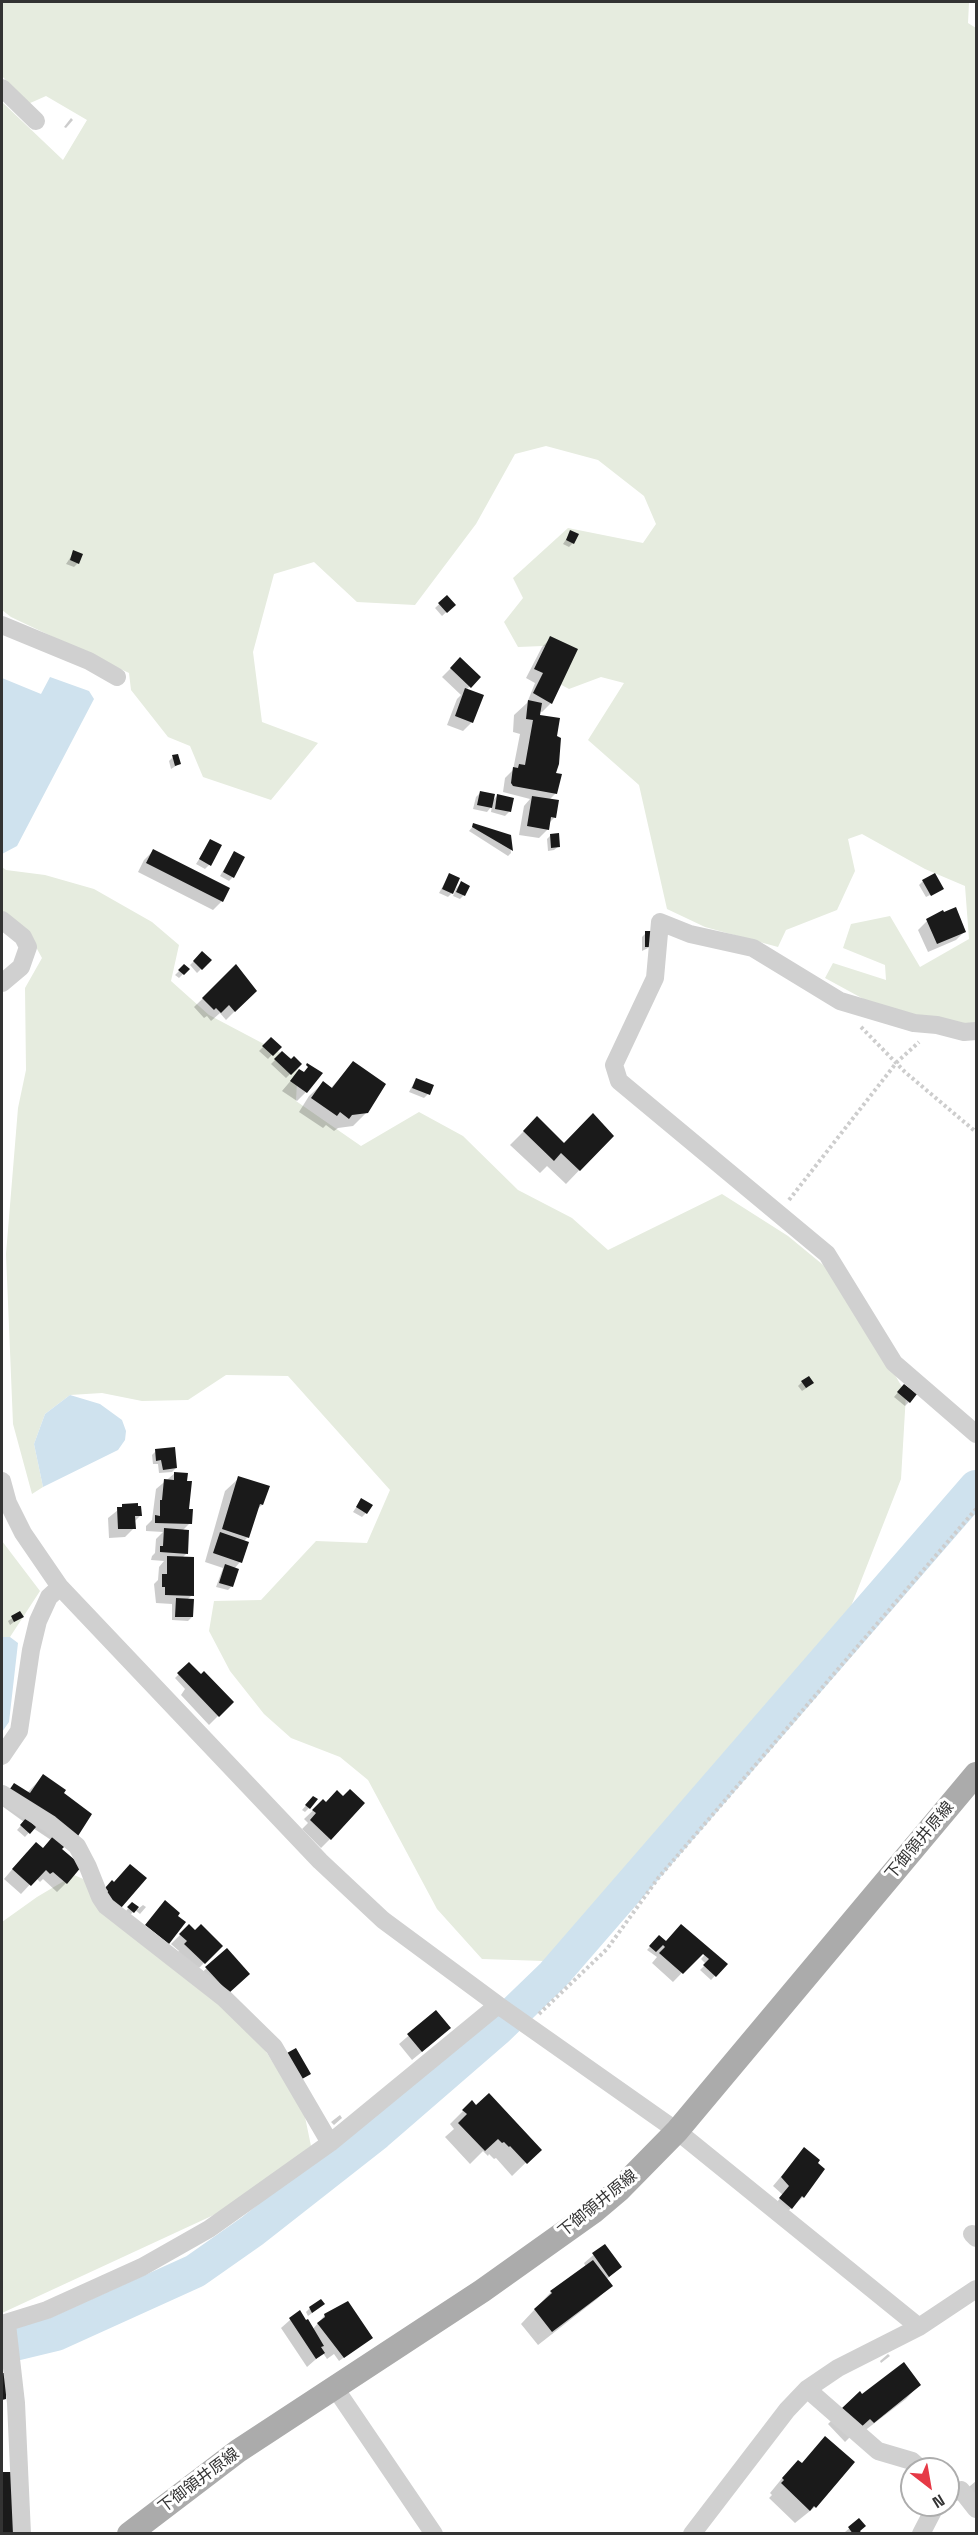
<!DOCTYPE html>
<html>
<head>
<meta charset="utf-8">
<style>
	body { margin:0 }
	#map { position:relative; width:978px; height:2535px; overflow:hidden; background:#fff; font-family:"Space Grotesk",sans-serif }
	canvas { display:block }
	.frame { position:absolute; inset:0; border:3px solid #333; pointer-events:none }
	.north { position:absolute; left:900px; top:2457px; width:60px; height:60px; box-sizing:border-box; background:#fff; border:2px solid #adadad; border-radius:50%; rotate:149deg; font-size:16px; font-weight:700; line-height:24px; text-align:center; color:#333 }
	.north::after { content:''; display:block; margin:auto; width:21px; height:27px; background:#e63946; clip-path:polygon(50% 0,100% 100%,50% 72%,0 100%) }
</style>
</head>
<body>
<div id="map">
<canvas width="978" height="2535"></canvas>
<div class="frame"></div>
<div class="north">N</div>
</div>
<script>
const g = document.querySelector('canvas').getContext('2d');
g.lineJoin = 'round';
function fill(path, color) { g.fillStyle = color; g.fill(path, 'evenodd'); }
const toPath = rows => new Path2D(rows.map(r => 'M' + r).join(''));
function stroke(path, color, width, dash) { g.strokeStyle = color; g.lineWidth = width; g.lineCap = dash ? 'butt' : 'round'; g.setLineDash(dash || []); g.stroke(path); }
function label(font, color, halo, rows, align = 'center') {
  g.font = font + ' "Space Grotesk","Noto Sans JP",sans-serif'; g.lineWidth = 6; g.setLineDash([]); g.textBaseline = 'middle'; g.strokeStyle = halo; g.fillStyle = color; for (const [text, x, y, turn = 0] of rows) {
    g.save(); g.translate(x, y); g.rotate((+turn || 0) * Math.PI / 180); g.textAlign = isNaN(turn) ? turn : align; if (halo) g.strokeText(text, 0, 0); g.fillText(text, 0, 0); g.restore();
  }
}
const green = toPath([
	[2,2,976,2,969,3,968,23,976,28,976,1026,933,1021,869,1002,825,978,833,963,886,980,885,965,843,948,851,924,890,916,920,967,969,939,965,886,925,869,862,834,848,839,855,871,837,910,786,930,778,947,705,927,667,909,639,785,588,740,624,683,601,677,569,689,545,676,560,649,543,646,518,647,504,622,523,598,513,578,568,528,643,543,656,524,644,496,598,460,546,446,515,454,476,524,415,605,357,602,314,562,274,574,253,652,262,722,318,743,271,800,203,777,190,746,168,737,131,690,129,673,11,617,2,610,2,102,63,160,87,120,46,96,28,104,2,76],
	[2,867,6,870,45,875,94,889,152,922,179,945,171,981,209,1015,298,1062,296,1101,361,1146,419,1112,463,1136,518,1190,572,1218,608,1250,722,1194,788,1236,839,1278,906,1394,901,1479,848,1614,729,1766,567,1952,544,1961,482,1959,437,1909,368,1780,340,1757,291,1738,264,1714,230,1671,209,1631,214,1601,261,1600,316,1541,367,1543,390,1490,288,1376,226,1375,188,1400,142,1401,102,1393,70,1395,45,1414,34,1444,43,1487,32,1494,13,1424,6,1254,18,1108,26,1070,25,988,42,958,26,929,2,911],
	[2,1541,40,1591,10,1637,2,1637],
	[74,1875,88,1881,260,2042,304,2112,311,2146,231,2207,2,2313,2,1922,37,1897]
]);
const water = toPath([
	[50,677,89,691,94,699,17,846,2,854,2,678,41,694],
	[70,1395,100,1404,122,1420,126,1431,125,1440,118,1450,43,1487,34,1444,45,1414],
	[2,1637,10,1637,18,1643,9,1722,2,1732]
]);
const shadow = toPath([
	[71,118,73,120,66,128,64,127],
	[571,532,573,543,569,547,563,544],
	[74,552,78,563,74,567,66,564],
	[447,597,454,605,442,616,435,608],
	[551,638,576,650,551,703,542,712,539,711,538,716,555,736,556,769,556,793,549,800,555,817,549,823,548,829,539,838,519,835,524,806,530,799,503,792,505,778,513,770,520,734,513,732,514,715,527,703,535,683,526,678,542,647],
	[460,659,479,677,466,690,472,722,463,731,447,725,457,699,461,695,442,677],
	[173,757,179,764,171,769,169,761],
	[480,793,492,801,497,796,509,812,505,816,491,812,492,806,487,812,473,809,476,797],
	[474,825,509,836,511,853,508,856,469,831],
	[551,835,559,846,554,850,548,851,547,839],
	[211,840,209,865,205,869,196,864],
	[153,851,222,901,213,910,138,872,144,860],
	[234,853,233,877,229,881,220,876],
	[449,875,453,892,461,883,464,895,460,899,453,896,456,889,448,897,439,893],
	[923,881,942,889,926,897,919,885],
	[927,921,965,931,956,940,928,952,918,930],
	[646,933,650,947,642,951,642,937],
	[202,953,210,960,197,973,190,965],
	[184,966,188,969,179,978,175,975],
	[236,966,255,991,226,1020,220,1013,211,1021,207,1016,204,1018,194,1007],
	[271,1039,279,1047,268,1059,259,1051],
	[282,1053,291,1062,300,1064,286,1078,271,1064],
	[353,1063,367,1112,353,1126,338,1128,334,1131,326,1125,323,1128,299,1112,309,1096,323,1083,331,1088],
	[299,1071,306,1092,297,1101,282,1091],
	[416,1079,428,1094,424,1098,409,1092],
	[537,1118,564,1145,612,1136,566,1184,547,1166,540,1173,510,1145],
	[802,1382,808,1387,802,1391,798,1386],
	[900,1390,909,1402,905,1406,894,1397],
	[156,1451,176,1468,172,1472,159,1473,158,1464,153,1464,152,1455],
	[175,1473,190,1523,182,1531,187,1553,182,1558,192,1595,187,1600,192,1617,188,1621,172,1620,172,1604,156,1603,154,1584,158,1580,159,1567,164,1561,151,1560,152,1556,155,1553,156,1539,163,1532,146,1531,146,1526,152,1520,156,1489],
	[239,1478,262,1505,256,1510,248,1537,243,1542,240,1562,234,1569,232,1586,228,1590,216,1587,223,1568,205,1562,225,1491],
	[361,1500,366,1513,362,1517,353,1512],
	[123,1506,140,1516,134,1522,134,1528,125,1537,109,1538,108,1518],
	[20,1613,22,1616,10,1625,8,1621],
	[189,1664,232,1702,209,1725,181,1695,185,1689,175,1678],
	[43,1776,62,1793,77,1835,62,1847,66,1883,57,1892,43,1879,40,1882,36,1878,21,1894,4,1879,27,1852,43,1850,51,1840,33,1828,25,1837,17,1830,24,1822,2,1806,2,1797,14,1784,27,1793],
	[323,1801,330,1839,321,1848,302,1829,308,1823,304,1819],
	[309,1802,309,1808,305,1812,302,1810],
	[132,1904,138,1909,143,1905,146,1907,140,1914,135,1910,129,1916,125,1912],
	[189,1926,195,1932,221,1946,195,1972,177,1953,179,1951,171,1944],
	[681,1926,726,1964,711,1980,700,1970,706,1964,701,1959,708,1951,705,1949,673,1982,652,1963,657,1957,647,1950,659,1937,665,1943],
	[227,1950,219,2001,197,1977],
	[436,2012,440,2037,412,2060,399,2044],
	[463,2111,540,2149,512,2176,496,2158,494,2159,489,2154,488,2156,483,2151,470,2164,445,2137,454,2129,450,2124],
	[340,2115,342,2118,334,2125,331,2122],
	[804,2149,823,2170,803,2197,787,2212,776,2203,783,2195,773,2186],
	[604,2246,620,2267,606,2280,611,2285,597,2299,538,2345,521,2324,551,2292,586,2267,584,2263],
	[347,2303,371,2338,339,2361,334,2354,327,2359,323,2353,307,2367,281,2328,299,2312,313,2329,324,2316],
	[310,2308,319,2308,308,2316,306,2312],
	[888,2354,890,2356,881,2363,880,2361],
	[919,2385,906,2399,859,2435,855,2432,845,2442,828,2424,842,2410,862,2396],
	[853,2462,815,2507,795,2523,769,2498,772,2495,770,2493,784,2476,801,2465],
	[10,2473,15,2534,2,2534,2,2474],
	[976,2481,976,2514,964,2491],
	[859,2520,860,2534,846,2534,845,2532]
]);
const river = toPath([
	[2,2347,56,2334,195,2271,252,2231,377,2133,496,2030,553,1975,976,1487]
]);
const building = toPath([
	[570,530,579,534,574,544,566,540],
	[73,550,83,554,79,564,70,560],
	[447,595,456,605,447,613,438,603],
	[550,636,578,649,552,704,533,693,543,673,534,669],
	[460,657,481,677,471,688,450,668],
	[465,688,484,695,473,723,455,716],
	[528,700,542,703,540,715,560,718,557,736,561,738,559,764,556,773,562,774,557,794,513,786,511,783,513,767,518,768,519,764,525,765,533,720,526,719],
	[178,754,181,764,175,766,172,755],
	[480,791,495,794,492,808,477,805],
	[497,794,514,798,511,812,495,809],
	[532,796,559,800,556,818,551,817,549,830,527,826],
	[473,823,511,835,513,851,472,827],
	[559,833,560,847,551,848,550,834],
	[210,839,222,845,211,866,199,859],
	[153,849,230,888,223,902,146,863],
	[234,851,245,857,234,878,223,872],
	[449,873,460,878,453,894,442,889],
	[935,873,944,889,931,896,922,880],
	[461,881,470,886,465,896,456,892],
	[956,907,966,932,937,944,926,919,943,910,944,912],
	[645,931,651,931,651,947,645,947],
	[202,951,212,960,202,970,193,961],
	[184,964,190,969,184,975,178,970],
	[236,964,257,991,235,1012,229,1005,221,1013,216,1008,214,1010,202,998],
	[271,1037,282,1047,273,1056,262,1046],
	[282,1051,291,1059,294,1056,302,1064,291,1075,274,1059],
	[353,1061,386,1084,368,1113,352,1115,349,1119,340,1112,337,1116,311,1098,323,1081,332,1088],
	[307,1063,323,1073,307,1093,290,1081,299,1069,304,1072,308,1067,306,1065],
	[416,1078,434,1085,430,1095,412,1088],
	[593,1113,614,1136,580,1171,561,1153,554,1161,523,1131,537,1116,564,1143],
	[809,1376,814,1383,806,1388,801,1381],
	[904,1384,917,1394,910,1403,897,1392],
	[175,1447,177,1468,163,1470,161,1460,156,1461,155,1449],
	[174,1472,188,1473,187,1481,192,1481,189,1509,193,1509,192,1524,155,1523,155,1515,160,1516,160,1500,162,1500,164,1479,174,1480],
	[238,1476,270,1486,263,1505,260,1504,249,1538,222,1529],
	[361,1498,373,1505,367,1514,356,1507],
	[138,1503,138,1506,141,1506,142,1516,135,1516,136,1529,118,1529,117,1507,122,1507,122,1504],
	[164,1528,189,1530,188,1554,160,1552,160,1546,163,1546],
	[220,1532,249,1542,242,1563,213,1553],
	[167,1556,194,1557,194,1596,165,1595,165,1587,162,1587,162,1574,167,1574],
	[225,1564,239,1569,233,1587,219,1583],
	[176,1598,194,1599,193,1617,175,1617],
	[20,1611,24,1617,14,1622,11,1616],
	[189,1662,201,1674,204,1671,234,1702,219,1717,177,1673],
	[43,1774,66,1790,64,1793,92,1814,78,1836,10,1789,14,1783,30,1793],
	[350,1789,365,1803,331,1840,310,1820,316,1813,312,1810,323,1799,326,1802,337,1790,343,1796],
	[313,1796,318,1799,310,1809,305,1805],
	[26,1818,36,1827,30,1834,20,1825],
	[54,1835,66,1845,62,1849,82,1866,67,1884,53,1872,50,1874,46,1870,31,1886,12,1869,36,1842,43,1848],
	[130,1864,147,1878,121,1908,105,1895,108,1891,105,1888,112,1880,114,1882],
	[165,1900,180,1913,178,1916,186,1922,169,1944,145,1925],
	[132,1902,139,1907,134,1913,127,1907],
	[189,1924,195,1930,201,1924,223,1946,205,1964,184,1944,187,1941,179,1934],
	[681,1924,728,1964,716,1977,703,1965,709,1959,703,1954,683,1974,659,1953,665,1947,663,1945,656,1952,649,1946,659,1935,666,1941],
	[227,1948,250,1974,229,1993,205,1967],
	[436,2010,451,2028,422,2052,407,2034],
	[296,2048,311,2074,302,2079,287,2053],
	[489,2093,542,2150,527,2164,510,2146,509,2147,504,2142,502,2143,498,2139,485,2151,458,2123,467,2114,462,2110,472,2100,476,2105],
	[804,2147,820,2160,818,2163,825,2169,804,2198,802,2196,792,2209,779,2198,789,2186,781,2177],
	[605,2244,622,2267,609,2277,592,2253],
	[593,2260,613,2286,552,2332,534,2309,552,2293,550,2291],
	[321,2299,325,2304,312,2313,309,2307],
	[348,2301,373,2338,344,2358,317,2323,325,2317,324,2314],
	[300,2310,306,2320,308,2319,324,2346,321,2347,325,2353,316,2359,289,2318],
	[904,2362,921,2385,874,2423,870,2419,859,2429,841,2409,860,2391,862,2394],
	[2,2373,5,2373,6,2388,6,2399,2,2400],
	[825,2436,855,2462,816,2508,814,2506,810,2511,781,2483,784,2480,782,2478,798,2460,802,2463],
	[2,2472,12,2472,16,2534,2,2534],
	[859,2518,866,2526,860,2531,862,2534,853,2534,848,2527]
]);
const path = toPath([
	[861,1027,905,1072,976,1132],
	[789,1200,897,1062,919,1042],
	[539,2014,607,1949,659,1877,976,1509]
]);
const minor = toPath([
	[2,88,36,121],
	[2,625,89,661,117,677],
	[2,920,23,937,28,947,21,967,2,983],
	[976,1031,964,1032,937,1025,914,1023,840,1001,753,948,690,934,660,922,655,978,614,1065,619,1081,827,1254,894,1363,976,1434],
	[2,1481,8,1503,23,1533,60,1587,320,1861,383,1920,498,2005,677,2131,919,2327],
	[2,1756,19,1731,31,1650,38,1621,49,1597,60,1587],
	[2,1794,50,1824,77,1846,88,1867,100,1897,106,1906,225,1999,274,2047,330,2143],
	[972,2234,976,2238],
	[2,2324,47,2310,142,2267,209,2229,330,2143,498,2005],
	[7,2324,16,2403,22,2534],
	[335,2388,434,2534],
	[807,2389,878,2451,912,2461,921,2469],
	[948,2494,961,2490,976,2509],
	[692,2534,787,2410,807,2389,838,2368,919,2327,976,2289],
	[921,2534,936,2505]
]);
const major = toPath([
	[129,2534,238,2451,482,2291,593,2212,619,2190,677,2131,976,1774]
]);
const streetNames = [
	["下御領井原線",920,1841,-50],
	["下御領井原線",598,2204,-39],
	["下御領井原線",199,2481,-37]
];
fill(green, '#e6ecdf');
fill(water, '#cfe2ee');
fill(shadow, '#0003');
stroke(river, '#cfe2ee', 34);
fill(building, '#1a1a1a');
stroke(path, '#cdcdcd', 4, [3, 3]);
stroke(minor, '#d0d0d0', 18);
stroke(major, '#ababab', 24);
label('16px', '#333', '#fff', streetNames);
</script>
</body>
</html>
